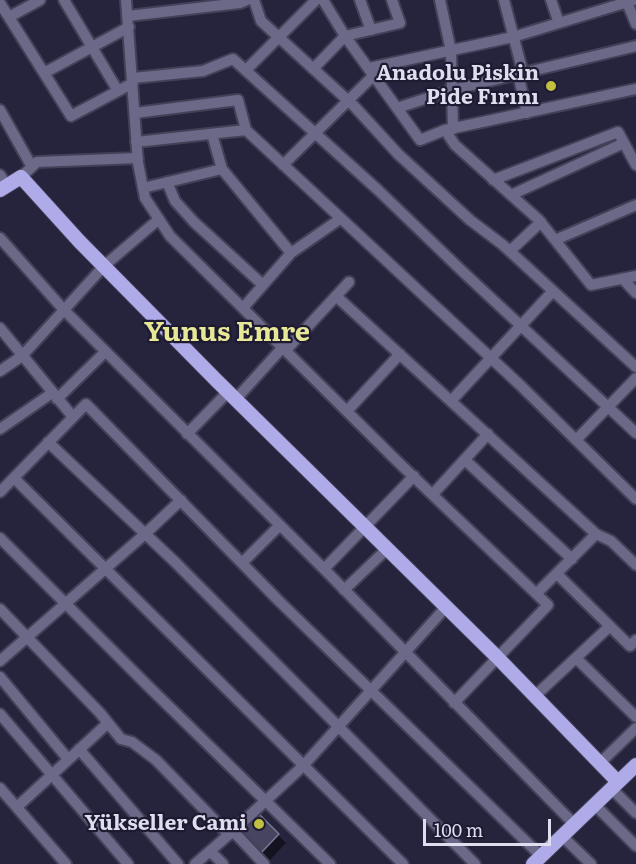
<!DOCTYPE html>
<html>
<head>
<meta charset="utf-8">
<style>
	body { margin:0 }
	#map { position:relative; width:636px; height:864px; overflow:hidden; background:#26233c; font-family:Literata,serif }
	canvas { display:block }
	.scale { position:absolute; left:423px; top:819px; width:128px; height:27px; box-sizing:border-box; border:3px solid #dedeee; border-top:0; padding-left:8px; font-size:18px; line-height:21px; white-space:nowrap; color:#dedeee; -webkit-text-stroke:4px #1d1a32; paint-order:stroke }
</style>
</head>
<body>
<div id="map">
<canvas width="636" height="864"></canvas>
<div class="scale">100 m</div>
</div>
<script>
const g = document.querySelector('canvas').getContext('2d');
g.lineJoin = 'round';
function fill(path, color) { g.fillStyle = color; g.fill(path, 'evenodd'); }
const toPath = rows => new Path2D(rows.map(r => 'M' + r).join(''));
function stroke(path, color, width, dash) { g.strokeStyle = color; g.lineWidth = width; g.lineCap = dash ? 'butt' : 'round'; g.setLineDash(dash || []); g.stroke(path); }
function label(font, color, halo, rows, align = 'center') {
  g.font = font + ' Literata,serif'; g.lineWidth = 4.5; g.setLineDash([]); g.textBaseline = 'middle'; g.strokeStyle = halo; g.fillStyle = color; for (const [text, x, y, turn = 0] of rows) {
    g.save(); g.translate(x, y); g.rotate((+turn || 0) * Math.PI / 180); g.textAlign = isNaN(turn) ? turn : align; if (halo) g.strokeText(text, 0, 0); g.fillText(text, 0, 0); g.restore();
  }
}
const shadow = toPath([
	[259,816,286,843,269,861,242,834]
]);
const building = toPath([
	[259,814,279,834,260,854,240,834,259,814]
]);
const minor = toPath([
	[64,0,118,91],
	[126,0,138,163,145,198,170,236,397,461,548,605,454,703],
	[254,0,261,21,354,106,398,154,470,220,503,245,636,367],
	[323,0,345,36,420,140,445,130,636,89],
	[360,0,371,30],
	[440,0,451,51,453,129],
	[504,0,523,73,636,46],
	[551,0,559,23],
	[626,0,636,24],
	[0,3,71,116,133,83],
	[128,16,240,3,247,0],
	[9,17,40,0],
	[369,68,513,37,634,0],
	[313,69,345,36,400,23,392,0],
	[246,70,316,0],
	[44,73,129,27],
	[518,74,527,113],
	[133,78,203,71,233,59,378,190,461,270,636,433],
	[397,108,452,90,523,73],
	[0,110,32,167],
	[135,113,238,100,246,130],
	[445,130,455,145,539,220,591,285,636,276],
	[212,134,222,169,291,253],
	[136,142,246,130,520,385,636,499],
	[283,165,374,75],
	[0,175,7,186],
	[21,177,37,162,138,158],
	[493,180,618,132,636,165],
	[167,182,175,201,194,222,263,285],
	[143,188,222,169],
	[511,195,624,143],
	[0,238,64,310,327,572,574,824],
	[555,240,636,205],
	[510,251,541,222],
	[623,279,636,293],
	[336,296,596,534,611,541,636,565],
	[243,308,291,253,340,219],
	[0,328,73,417],
	[286,350,349,282],
	[0,371,22,356,104,266,159,219],
	[57,399,105,352],
	[236,399,283,347],
	[451,401,553,291],
	[347,411,400,354],
	[0,429,52,393],
	[187,434,228,392],
	[576,440,636,378],
	[48,442,175,562,475,864],
	[465,460,572,559],
	[14,478,403,864],
	[0,492,86,404,279,601,541,856],
	[433,494,488,434],
	[0,538,146,684,330,864],
	[242,563,279,526],
	[324,569,414,476],
	[557,574,630,646,636,640],
	[344,590,387,549],
	[537,593,596,534],
	[0,609,100,713,121,739,132,742,156,760,229,835],
	[576,658,636,717],
	[0,661,145,534,181,500],
	[0,677,68,759],
	[535,696,610,626],
	[0,714,128,864],
	[79,749,178,864],
	[600,763,636,728],
	[0,788,66,864],
	[612,789,636,813],
	[595,805,636,846],
	[17,807,108,723],
	[233,831,264,864],
	[562,836,591,864],
	[211,852,223,864],
	[195,864,233,831,303,766,446,607]
]);
const major = toPath([
	[0,190,21,177,79,241,216,380,497,657,618,782],
	[533,864,636,765]
]);
const markers = [
	[551,86,6,"#c1be40"],
	[259,824,6,"#c1be40"]
];
const poiNames = [
	["Anadolu Piskin",539,74],
	["Pide Fırını",539,98],
	["Yükseller Cami",247,824]
];
const districtNames = [
	["Yunus Emre",227,333]
];
fill(shadow, '#0007');
fill(building, '#46445e');
stroke(building, '#7b7997', 1.5);
stroke(minor, '#434158', 14);
stroke(major, '#434158', 16);
stroke(minor, '#6b6987', 10);
stroke(major, '#afabe9', 14);
for (const [x, y, r, color] of markers) { const dot = new Path2D(); dot.arc(x, y, r, 0, 2 * Math.PI); g.fillStyle = color; g.fill(dot); stroke(dot, '#1d1a32', 2); }
label('bold 21px', '#dedeee', '#1d1a32', poiNames, 'right');
label('bold 27px', '#e7e798', '#1d1a32', districtNames);
</script>
</body>
</html>
